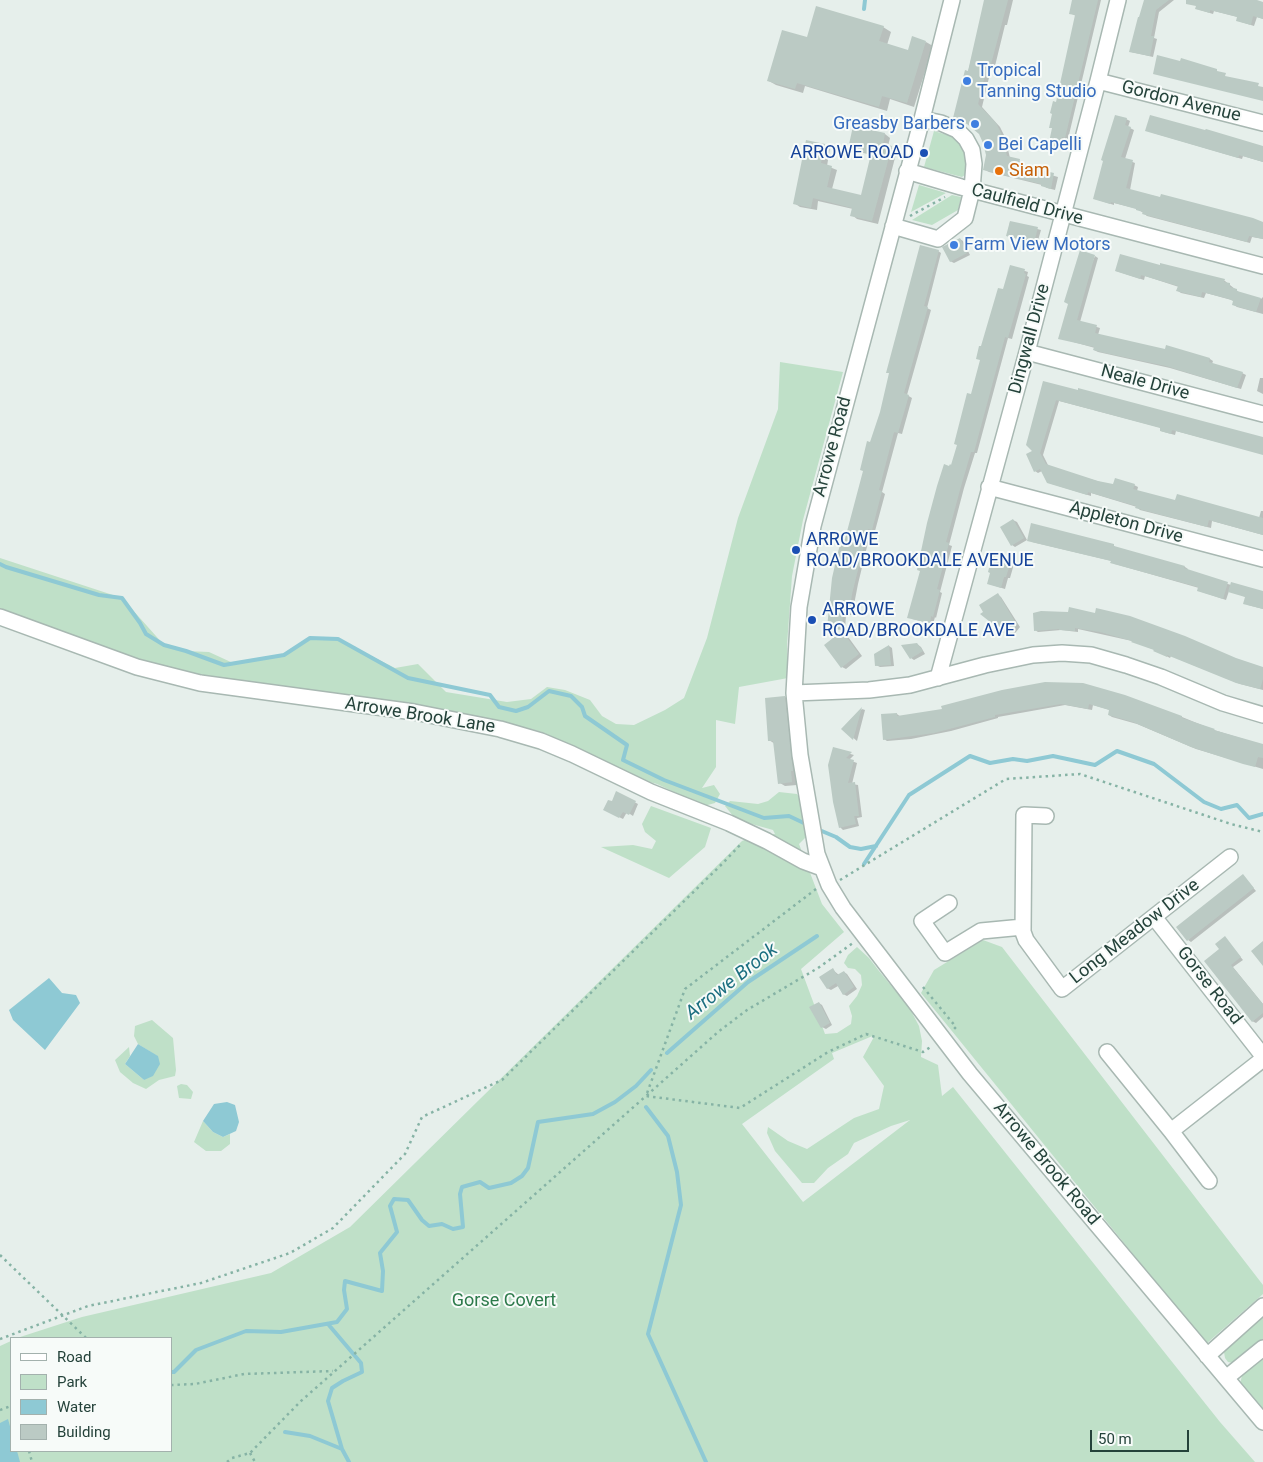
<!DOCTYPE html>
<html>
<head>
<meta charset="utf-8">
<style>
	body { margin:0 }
	#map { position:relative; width:1263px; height:1462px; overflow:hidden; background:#e6efeb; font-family:Roboto,sans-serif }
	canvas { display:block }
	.legend { position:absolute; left:10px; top:1337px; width:162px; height:115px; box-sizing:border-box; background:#f7fbf9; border:1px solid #a3b1ad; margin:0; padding:6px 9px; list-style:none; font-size:15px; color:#24423a }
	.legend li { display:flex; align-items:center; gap:10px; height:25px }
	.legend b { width:25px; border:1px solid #a3b1ad }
	.scale { position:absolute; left:1090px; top:1430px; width:99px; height:22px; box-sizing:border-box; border:2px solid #24423a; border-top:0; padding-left:6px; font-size:15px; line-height:18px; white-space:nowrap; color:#24423a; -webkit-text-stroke:4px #f7fbf9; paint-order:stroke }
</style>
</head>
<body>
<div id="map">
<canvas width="1263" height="1462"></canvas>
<ul class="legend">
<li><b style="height:6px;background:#fff"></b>Road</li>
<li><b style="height:14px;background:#bfe0c8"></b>Park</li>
<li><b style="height:14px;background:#8ec9d4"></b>Water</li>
<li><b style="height:14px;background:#bbcac4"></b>Building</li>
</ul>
<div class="scale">50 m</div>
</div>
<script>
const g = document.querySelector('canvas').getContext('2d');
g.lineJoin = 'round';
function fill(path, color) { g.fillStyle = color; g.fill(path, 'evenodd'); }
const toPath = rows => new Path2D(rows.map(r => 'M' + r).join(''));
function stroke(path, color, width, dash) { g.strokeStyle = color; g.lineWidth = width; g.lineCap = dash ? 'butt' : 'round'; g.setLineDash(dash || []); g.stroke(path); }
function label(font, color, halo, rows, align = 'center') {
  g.font = font + ' Roboto,sans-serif'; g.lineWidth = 4; g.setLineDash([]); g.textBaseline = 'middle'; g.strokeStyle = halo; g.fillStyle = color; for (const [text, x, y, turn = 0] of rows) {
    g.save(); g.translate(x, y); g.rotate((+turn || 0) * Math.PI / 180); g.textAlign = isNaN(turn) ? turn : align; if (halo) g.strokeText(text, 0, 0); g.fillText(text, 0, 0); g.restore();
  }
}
const green = toPath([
	[934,131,954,137,963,146,966,156,965,175,962,177,924,167],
	[919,185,946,193,911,212],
	[952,195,961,197,958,210,932,225,912,220],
	[780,362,843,372,803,520,792,576,787,645,788,678,739,687,735,724,716,720,716,767,702,788,714,785,720,794,715,803,704,806,657,784,646,781,542,732,496,720,418,706,197,675,152,663,0,611,0,558,122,598,164,645,186,651,209,652,233,663,284,655,310,638,338,639,395,668,418,664,446,692,507,702,531,699,547,687,565,690,590,700,602,716,616,724,634,725,665,710,684,698,707,638,738,518,778,409],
	[779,792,797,794,801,801,802,812,809,829,808,835,799,844,822,904,844,932,801,969,825,1034,837,1033,851,1024,852,1016,849,1006,857,996,862,985,861,975,855,969,848,968,844,963,848,955,857,947,869,958,879,971,909,1007,919,1026,922,1041,921,1057,938,1065,942,1096,953,1087,1220,1422,1255,1462,0,1462,0,1346,11,1341,11,1451,171,1451,171,1338,17,1338,82,1317,271,1273,350,1227,742,841,754,836,775,834,773,830,741,821,733,816,725,806,730,801,758,804,768,801],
	[875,1035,863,1057,884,1086,879,1109,854,1118,807,1149,788,1141,768,1127,767,1133,775,1151,802,1183,814,1183,828,1168,848,1154,854,1143,891,1126,910,1120,803,1202,742,1124,834,1059,832,1053],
	[651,806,711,828,705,847,669,878,601,847,633,845,652,849,656,841,645,832,642,824],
	[983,940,1002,947,1263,1285,1263,1294,1206,1344,921,993,934,970],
	[152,1020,173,1038,176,1070,175,1076,159,1080,146,1089,133,1083,120,1072,115,1060,129,1047,130,1056,125,1064,144,1080,157,1056,138,1044,134,1036,135,1026],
	[181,1084,187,1085,193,1092,191,1099,179,1098,177,1086],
	[203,1121,213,1132,223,1137,230,1134,230,1144,221,1151,206,1151,194,1142],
	[1263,1317,1263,1339,1233,1363,1228,1362,1225,1358,1224,1352,1228,1346],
	[1263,1352,1263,1409,1240,1384,1244,1367]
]);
const water = toPath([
	[49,978,62,993,76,995,80,1003,45,1050,13,1020,9,1010],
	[138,1044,158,1056,160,1064,153,1076,144,1080,125,1064],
	[227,1102,235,1105,239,1122,236,1131,223,1137,213,1132,203,1121,214,1104],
	[8,1419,11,1430,11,1451,17,1451,20,1462,0,1462,0,1423]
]);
const shadow = toPath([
	[986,0,1013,0,1007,25,1005,25,995,66,992,65,982,107,1000,127,1005,137,1010,158,1024,163,1023,167,1058,177,1055,190,1047,188,1042,185,989,172,985,170,987,155,968,72],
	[1073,0,1101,0,1068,139,1066,138,1063,151,1050,147,1076,16,1070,13],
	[1145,0,1174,0,1159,12,1154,38,1157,39,1153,57,1131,52],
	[1199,0,1252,0,1263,3,1263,19,1257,17,1254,26,1241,22,1238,17,1214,11,1213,14,1200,10,1197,9],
	[883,27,891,32,887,45,909,51,926,42,933,46,914,107,890,99,887,111,805,86,803,93,776,85,769,81],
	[1126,119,1130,121,1128,127,1134,130,1125,159,1135,163,1130,190,1263,223,1263,239,1252,237,1250,243,1147,216,1138,209,1114,203,1114,205,1095,199],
	[854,127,885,134,890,138,888,146,897,150,878,224,857,219,852,215,853,209,818,201,817,210,800,207,794,203,824,145,830,148,827,166,837,170,832,189,862,197,872,155,855,151,850,148],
	[1150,132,1263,147,1263,162,1243,156,1242,159],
	[1010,222,1041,230,1037,244,1007,236],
	[960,239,963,241,970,255,954,263,950,261],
	[938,251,941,253,927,308,931,310,907,395,912,398,902,434,898,433,882,492,885,494,875,531,871,530,858,584,852,615,846,615,845,630,831,629,828,627,846,541,871,444],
	[1095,256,1098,258,1080,322,1100,328,1098,335,1166,351,1167,347,1210,359,1213,361,1212,364,1242,373,1246,375,1241,389,1170,368,1098,352,1094,350,1095,348,1059,338],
	[1161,265,1225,281,1240,293,1261,299,1263,297,1263,314,1237,307,1234,305,1235,301,1206,293,1204,298,1181,293,1178,291,1179,287,1145,276,1144,280,1116,271,1160,267],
	[1010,267,1025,271,1028,272,1027,276,1029,277,1012,339,1008,338,977,453,975,453,964,488,949,545,952,546,940,592,942,593,936,618,935,617,933,624,912,619,981,360,982,348,1004,291],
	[1260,378,1263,378,1263,394,1257,391],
	[1044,383,1263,438,1263,454,1176,431,1175,435,1164,432,1161,431,1162,428,1059,401,1043,455,1049,467,1114,486,1134,485,1138,487,1137,491,1176,502,1259,518,1261,511,1263,511,1263,535,1212,521,1211,528,1140,510,1137,507,1091,493,1091,496,1052,484,1042,471,1038,473,1035,471,1034,451],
	[1013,520,1017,522,1027,540,1015,547,1012,545],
	[1032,542,1114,546,1117,548,1185,567,1188,569,1187,571,1231,585,1263,592,1263,609,1248,605,1245,603,1246,597,1229,591,1226,600,1202,592,1199,588,1115,564,1112,561],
	[1010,562,1014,564,1010,578,1008,578,1005,589,989,584],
	[998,595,1001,597,1020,627,1012,637,982,614],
	[1034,614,1235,660,1263,668,1263,690,1240,684,1171,656,1170,658,1155,650,1132,641,1078,629,1078,632,1061,630,1038,632,1035,630],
	[842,632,846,634,862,656,846,669,842,667],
	[917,644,921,647,925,654,914,660,911,658],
	[889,646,892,648,894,666,880,667,876,665],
	[1045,683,1182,717,1214,730,1263,745,1263,769,1196,749,1137,724,1112,717,1109,715,1110,710,1093,705,1092,710,1065,705,998,717,998,718,951,731,911,739,887,741,884,739,897,714,901,717,944,710],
	[785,697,790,700,797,785,785,786,780,783,775,744,769,740],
	[862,709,865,710,857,741,843,729],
	[833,749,854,755,849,760,857,763,852,784,858,785,862,817,857,818,859,826,843,830,840,827],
	[617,793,638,804,633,816,627,812,623,819,605,810,612,803],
	[1243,876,1256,891,1191,942,1188,940],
	[1225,938,1243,960,1233,967,1263,1004,1263,1017,1256,1023,1252,1021,1221,949],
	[833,970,839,975,844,972,847,974,857,989,847,996,843,994,838,986,831,990,827,988],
	[819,1003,822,1005,832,1025,826,1029,822,1027]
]);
const stream = toPath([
	[864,9,865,0],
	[0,564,6,567,99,595,122,598,140,623,146,634,164,645,186,651,224,665,284,655,310,638,338,639,408,678,490,695,499,707,516,711,528,707,549,691,571,696,582,707,585,716,627,745,623,760,664,780,764,818,789,816,808,825],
	[817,829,836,837,850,847,861,849,876,846],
	[864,864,909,795,970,756,990,763,1013,759,1027,761,1053,756,1095,765,1117,751,1154,764,1204,802,1221,809,1237,805,1249,818,1263,814],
	[667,1053,748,982,817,936],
	[646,1107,668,1136,677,1172,681,1205,648,1334,706,1462],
	[328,1324,361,1363,362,1372,343,1381,332,1388,328,1401,342,1449,349,1462],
	[171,1372,174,1372,196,1350,246,1331,281,1332,337,1322,347,1309,344,1290,345,1281,382,1291,383,1271,380,1253,397,1232,390,1206,394,1199,408,1200,422,1220,429,1226,442,1224,453,1229,463,1227,460,1194,462,1187,480,1182,489,1188,511,1183,522,1176,528,1168,538,1122,593,1114,615,1102,636,1086,651,1070],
	[285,1432,310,1436,342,1449]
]);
const building = toPath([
	[984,0,1008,0,991,64,988,63,978,104,996,123,1001,133,1007,156,1020,159,1019,165,1054,173,1051,189,1041,186,1041,184,983,170,986,155,983,143,979,134,967,124,953,118,965,70,968,71],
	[1072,0,1098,0,1065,138,1062,137,1060,150,1048,147,1052,128,1049,128,1052,114,1050,113,1053,101,1056,102,1075,15,1069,14],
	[1144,0,1169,0,1156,10,1151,36,1154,36,1150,56,1129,52,1138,17,1139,17],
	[1186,0,1257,0,1263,2,1263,19,1253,16,1251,25,1236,21,1237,17,1210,10,1210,13,1195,9,1196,6,1186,4],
	[816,6,884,26,879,41,908,50,912,36,926,41,907,103,882,96,879,107,797,83,795,89,767,81,782,30,807,37],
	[1157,55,1180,61,1181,58,1217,69,1217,71,1226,73,1225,76,1259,83,1258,86,1263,87,1263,101,1153,74],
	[1115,115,1127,118,1125,125,1131,127,1121,157,1133,160,1126,188,1160,197,1161,194,1253,218,1263,222,1263,239,1249,236,1247,242,1142,214,1143,212,1136,210,1136,209,1111,202,1110,204,1093,199,1103,161,1101,160],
	[1150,115,1205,130,1206,129,1263,146,1263,162,1239,155,1238,158,1145,131],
	[853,126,885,133,883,144,892,146,872,221,850,216,852,208,813,198,811,208,793,204,806,140,825,144,821,163,832,166,827,187,861,195,871,154,848,149],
	[1010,221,1038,227,1034,243,1006,236],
	[960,238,967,253,950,262,942,247],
	[920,245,939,250,924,306,928,307,904,393,909,395,898,433,894,432,879,490,882,491,872,530,868,529,852,594,849,614,843,614,842,629,827,628,832,578,838,552,842,538,845,539,863,471,860,470,867,441,870,442,880,412,889,373,886,373],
	[1080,250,1095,255,1077,320,1097,325,1095,333,1165,349,1166,345,1210,358,1209,362,1243,372,1237,388,1166,366,1105,353,1093,350,1094,347,1058,339,1068,304,1064,302],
	[1120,254,1160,265,1160,263,1225,279,1224,282,1230,283,1230,287,1237,289,1237,291,1261,298,1256,312,1232,305,1233,301,1229,299,1202,292,1201,297,1176,291,1178,286,1141,275,1140,279,1115,271],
	[1010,265,1025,269,1024,273,1026,274,1008,338,1005,337,974,452,971,452,961,486,946,542,949,543,937,589,940,590,933,617,931,616,930,623,907,618,920,571,917,570,927,523,937,486,944,464,949,466,950,464,951,465,957,445,954,444,967,393,971,394,980,360,976,359,979,346,981,346,998,288,1003,289],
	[1043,381,1078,390,1078,388,1263,437,1263,455,1172,430,1171,434,1160,431,1160,428,1056,400,1040,453,1046,464,1098,481,1113,484,1115,478,1135,484,1133,489,1175,500,1177,494,1263,518,1263,535,1209,520,1207,527,1135,508,1136,506,1088,492,1087,495,1047,483,1040,469,1034,472,1026,454,1032,451,1026,445],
	[1013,519,1024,538,1011,546,1000,527],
	[1031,523,1102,541,1114,544,1114,546,1185,566,1184,568,1228,582,1223,599,1197,591,1198,587,1110,563,1111,561,1027,541],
	[992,556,1011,561,1006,577,1004,577,1001,588,987,584,990,573,988,572],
	[1231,582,1263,591,1263,609,1243,604,1245,597,1228,592],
	[998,593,1017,625,1008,636,980,614,983,612,979,605],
	[1069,607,1095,613,1096,608,1130,616,1185,636,1236,658,1263,667,1263,679,1260,689,1236,683,1167,655,1167,657,1153,651,1154,650,1131,642,1132,641,1100,632,1075,628,1075,631,1059,630,1059,629,1034,631,1033,613,1041,611,1068,612],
	[842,631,859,654,841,668,824,645],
	[917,643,923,651,910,659,901,645],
	[889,645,891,665,875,666,874,654],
	[1045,682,1083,683,1125,695,1182,716,1182,718,1215,729,1214,730,1263,744,1263,758,1258,757,1255,767,1243,764,1191,747,1133,722,1108,715,1109,710,1089,704,1088,709,1061,704,995,715,995,717,934,733,883,740,881,714,897,713,897,716,942,709,941,706,1002,690],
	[785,696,793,771,791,771,792,782,778,784,773,741,768,741,765,698],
	[862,707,853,740,841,729],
	[833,747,852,752,846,758,854,760,848,783,855,782,859,816,854,816,856,824,839,828,833,802,828,765],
	[616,791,636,801,629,815,623,812,619,818,603,810,608,800,612,801],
	[1243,874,1254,888,1187,941,1176,927],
	[1225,936,1241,957,1231,965,1263,1004,1263,1013,1252,1022,1204,961,1219,949,1215,944],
	[1263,941,1263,966,1251,951],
	[833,968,837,975,844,971,854,987,843,995,836,983,827,989,819,977],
	[819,1002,830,1023,821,1028,809,1007]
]);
const path = toPath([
	[910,216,945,197],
	[840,880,1006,779,1080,774,1231,824,1263,832],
	[816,889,685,989,646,1096,718,1032,747,1010,818,968,853,943],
	[923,987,956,1027,953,1030],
	[0,1255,86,1338],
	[0,1339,88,1306,201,1283,290,1253,333,1228,405,1154,422,1117,502,1080,723,863,741,844],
	[171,1385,195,1384,244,1374,333,1371],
	[0,1410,11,1406],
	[29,1451,32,1462],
	[250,1453,255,1462],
	[227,1462,232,1458,250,1453,301,1401,335,1371,646,1096,740,1108,828,1052,866,1034,923,1052,932,1046]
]);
const minor = toPath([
	[952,0,922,119,813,526,799,607,794,693,800,755,817,854,829,885,843,908,970,1074,1263,1422],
	[1098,81,1263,123],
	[907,171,961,187,1263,266],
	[893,226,938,239,965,218,972,190,974,164,972,150,966,139,957,130,941,123,922,119],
	[1027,352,1263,414],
	[989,487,1263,559],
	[0,617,137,667,200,683,414,712,500,729,541,741,572,754,651,792,729,823,767,841,803,861,822,868],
	[938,678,1027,352,1098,81,1118,0],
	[794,693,869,690,910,685,985,665,1033,655,1062,653,1091,655,1126,665,1161,677,1223,703,1263,715],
	[1046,816,1024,815,1023,932,1026,940,1062,989,1230,857],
	[949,903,922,921,945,953,981,931,1023,927],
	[1154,917,1263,1056],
	[1107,1052,1171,1131,1209,1181],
	[1171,1131,1263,1059],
	[1207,1356,1263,1306],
	[1226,1378,1263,1348]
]);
const markers = [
	[967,81,5,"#3f7fe0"],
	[975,124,5,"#3f7fe0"],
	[988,145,5,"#3f7fe0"],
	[924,153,5,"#1a4fb4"],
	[999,171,5,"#e8710a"],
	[954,245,5,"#3f7fe0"],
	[796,550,5,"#1a4fb4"],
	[812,620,5,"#1a4fb4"]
];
const shopNames = [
	["Tropical",977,71],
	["Tanning Studio",977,92],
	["Greasby Barbers",965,124,"right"],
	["Bei Capelli",998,145],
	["Farm View Motors",964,245]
];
const streetNames = [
	["Gordon Avenue",1181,102,14],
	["Caulfield Drive",1027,205,15],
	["Dingwall Drive",1030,339,-75],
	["Neale Drive",1145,383,15],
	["Arrowe Road",833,447,-75],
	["Appleton Drive",1126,523,15],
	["Arrowe Brook Lane",420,716,9],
	["Long Meadow Drive",1135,932,-38],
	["Gorse Road",1209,986,52],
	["Arrowe Brook Road",1046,1164,50]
];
const transitNames = [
	["ARROWE ROAD",914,153,"right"],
	["ARROWE",806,540],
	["ROAD/BROOKDALE AVENUE",806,561],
	["ARROWE",822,610],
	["ROAD/BROOKDALE AVE",822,631]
];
const foodNames = [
	["Siam",1009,171]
];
const parkNames = [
	["Gorse Covert",504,1301]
];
const waterNames = [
	["Arrowe Brook",732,982,-38]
];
fill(green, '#bfe0c8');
fill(water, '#8ec9d4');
fill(shadow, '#0003');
stroke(stream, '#8ec9d4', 4);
fill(building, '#bbcac4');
stroke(minor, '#a8b8b2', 18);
stroke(path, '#86b3a5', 2.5, [2.5, 4]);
stroke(minor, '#fff', 15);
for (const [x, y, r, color] of markers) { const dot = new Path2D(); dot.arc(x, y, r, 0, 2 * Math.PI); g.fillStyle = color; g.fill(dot); stroke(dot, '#f7fbf9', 2); }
label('18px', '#366cbe', '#f7fbf9', shopNames, 'left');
label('18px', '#24423a', '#f7fbf9', streetNames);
label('18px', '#164399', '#f7fbf9', transitNames, 'left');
label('18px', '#c56008', '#f7fbf9', foodNames, 'left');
label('18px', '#2d7a4b', '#f7fbf9', parkNames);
label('italic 19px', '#1c6f80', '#f7fbf9', waterNames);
</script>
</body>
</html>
